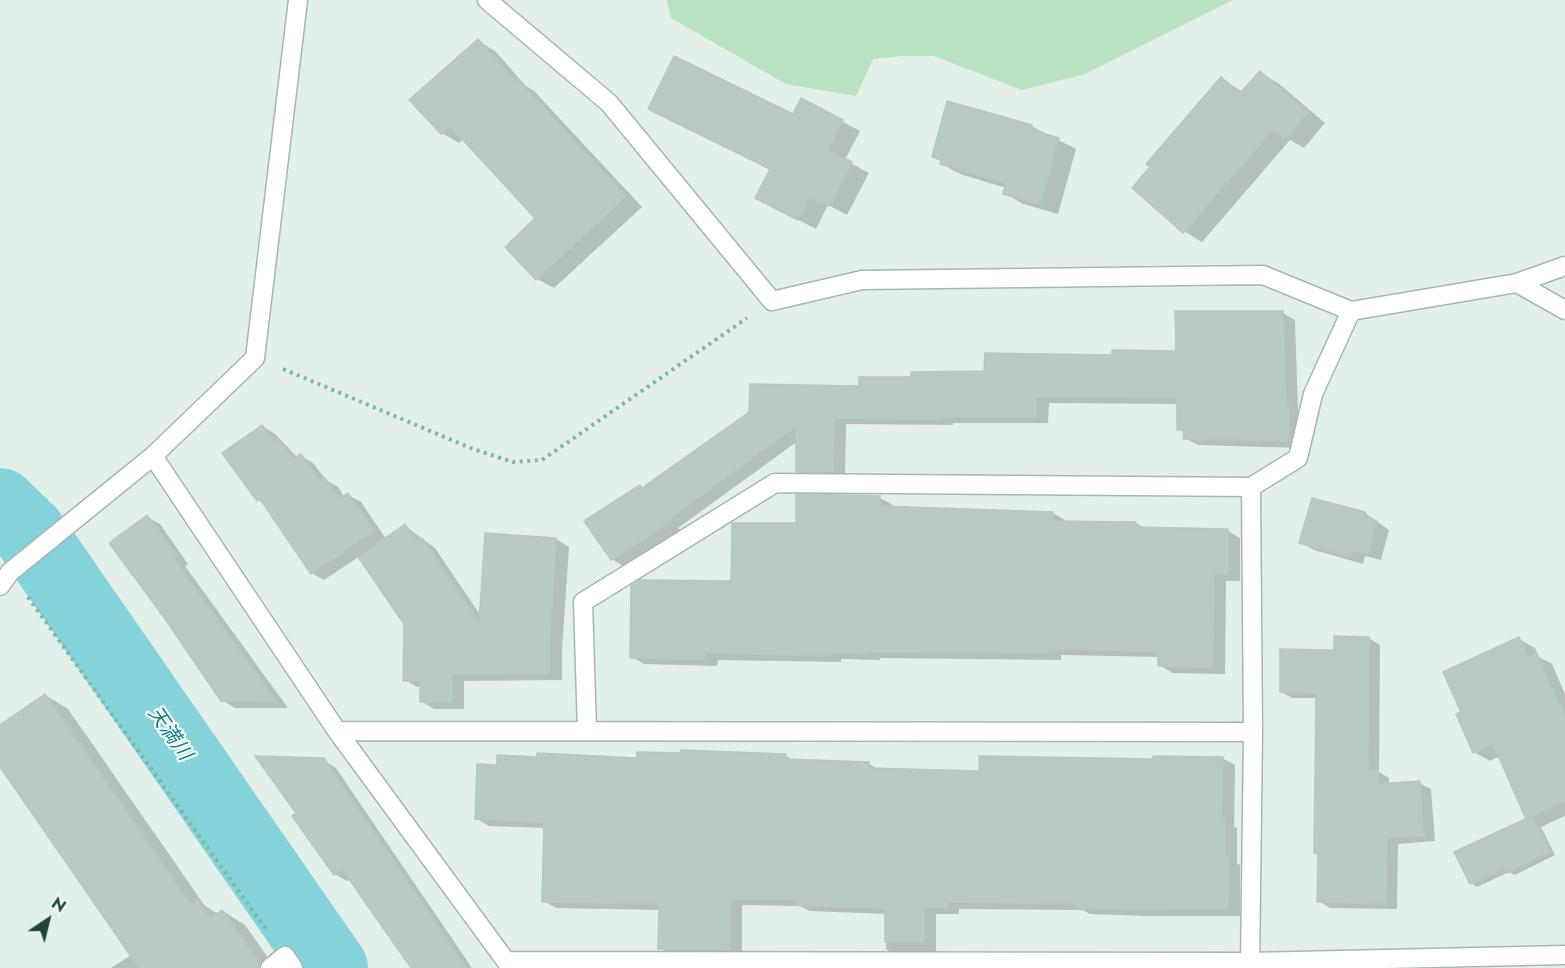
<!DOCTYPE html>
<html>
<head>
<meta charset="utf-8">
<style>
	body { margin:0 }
	#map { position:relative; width:1565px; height:968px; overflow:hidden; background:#e3efe9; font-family:Jost,sans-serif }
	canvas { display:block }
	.north { position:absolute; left:18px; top:890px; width:60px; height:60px; -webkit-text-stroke:4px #f4faf7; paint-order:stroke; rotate:35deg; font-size:16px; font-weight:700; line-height:24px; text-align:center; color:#204337 }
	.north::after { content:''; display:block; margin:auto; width:21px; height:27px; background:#204337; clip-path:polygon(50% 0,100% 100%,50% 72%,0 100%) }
</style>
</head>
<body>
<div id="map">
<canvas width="1565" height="968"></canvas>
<div class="north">N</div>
</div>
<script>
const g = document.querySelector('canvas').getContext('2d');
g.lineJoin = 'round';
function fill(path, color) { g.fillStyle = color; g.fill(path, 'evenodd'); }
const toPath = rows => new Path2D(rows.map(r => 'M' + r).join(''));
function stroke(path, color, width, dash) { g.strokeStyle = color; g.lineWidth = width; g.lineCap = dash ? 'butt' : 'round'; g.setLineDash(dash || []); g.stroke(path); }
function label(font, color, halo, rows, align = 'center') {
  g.font = font + ' Jost,"Noto Sans JP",sans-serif'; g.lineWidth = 4.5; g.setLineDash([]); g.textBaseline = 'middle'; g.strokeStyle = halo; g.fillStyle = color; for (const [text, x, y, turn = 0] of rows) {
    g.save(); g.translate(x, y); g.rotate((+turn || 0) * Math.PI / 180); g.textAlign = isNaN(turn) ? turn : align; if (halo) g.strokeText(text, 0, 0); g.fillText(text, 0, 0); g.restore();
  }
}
const green = toPath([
	[667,0,1233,0,1085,74,1022,90,934,56,903,56,873,59,856,96,786,84,671,18]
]);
const shadow = toPath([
	[478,41,495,51,526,86,534,91,642,207,554,288,537,279,538,218,464,139,459,143,442,133],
	[1260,73,1278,83,1325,123,1304,148,1290,140,1202,242,1184,231,1221,79,1243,92],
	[802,100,860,131,845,160,869,173,847,215,828,205,816,229,774,207,771,170,668,118,794,116],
	[1031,126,1076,149,1058,214,1023,204,1005,193,1006,188,960,174,942,164,942,161,933,156],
	[1283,313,1295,320,1298,411,1302,414,1302,448,1198,445,1185,438,1185,433,1179,429,1179,404,1049,403,1048,423,953,423,953,425,846,424,845,479,810,478,797,471,798,441,678,528,681,530,624,567,612,559,640,487,643,489,861,388,913,379,986,373,1114,356,1177,352],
	[262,426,275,434,298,458,301,456,313,463,326,480,338,487,345,498,348,495,361,502,386,539,405,526,435,548,481,616,556,539,569,547,562,650,562,680,464,681,464,709,434,709,421,701,422,687,417,687,405,680,405,623,360,556,324,580,312,573,266,505,258,500,224,453],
	[833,496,880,498,893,505,893,508,1053,513,1065,520,1065,522,1136,523,1146,529,1228,531,1240,538,1240,581,1226,581,1225,674,1172,673,1160,665,1160,657,1061,655,1061,660,880,658,880,660,841,659,841,662,718,660,717,666,644,664,632,657,733,583,797,524],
	[1365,513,1389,530,1381,560,1365,556,1363,564,1314,550,1301,543],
	[147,517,160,524,188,564,185,566,288,708,235,708,222,700],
	[1369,638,1380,645,1379,772,1389,778,1389,785,1419,783,1431,789,1435,841,1398,844,1397,909,1330,908,1319,901,1320,854,1315,852,1317,698,1292,698,1281,692,1335,651],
	[1519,639,1535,648,1539,657,1552,664,1565,694,1565,816,1541,827,1555,855,1515,875,1509,872,1477,887,1471,883,1530,819,1500,756,1490,761,1474,752,1463,713],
	[45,695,68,709,205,906,218,914,223,911,245,925,275,968,111,968,131,955,0,765,0,747],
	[786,756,793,760,869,764,880,770,981,772,1154,760,1222,758,1235,765,1234,827,1237,828,1237,863,1240,865,1240,916,1146,916,1090,914,1083,910,959,909,959,914,936,914,936,956,898,956,886,949,887,914,809,911,800,906,742,905,742,956,672,955,660,948,660,910,556,908,544,901,545,828,489,826,477,819,638,759],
	[323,760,336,768,472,968,413,968,351,879,347,881,335,874]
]);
const river = toPath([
	[0,505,30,534,331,968]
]);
const building = toPath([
	[478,39,515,81,517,79,626,196,536,280,505,247,535,218,450,126,441,134,409,100,478,39],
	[674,56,793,114,801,98,843,120,828,150,852,162,829,206,810,197,798,220,755,198,770,169,648,109,674,56],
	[1260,71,1308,112,1285,139,1273,129,1183,233,1132,188,1150,167,1146,164,1221,77,1240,93,1260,71],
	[947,101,1032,125,1031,130,1059,138,1040,204,1003,194,1006,183,940,164,941,160,932,157,947,101],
	[1175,311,1283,311,1286,406,1289,405,1289,441,1183,439,1184,430,1177,430,1177,398,1036,397,1036,417,941,417,941,419,834,418,833,472,796,472,796,426,665,522,670,522,611,560,584,521,640,485,642,488,749,412,750,384,859,386,859,377,911,377,911,372,984,371,985,353,1112,355,1112,350,1176,351,1175,311],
	[262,425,274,441,277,439,293,459,301,454,320,481,325,478,339,499,348,493,374,531,311,574,260,499,257,501,222,453,262,425],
	[796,494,880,496,880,506,1053,512,1053,521,1136,522,1136,527,1228,529,1228,574,1214,574,1213,667,1158,666,1158,651,1049,649,1049,653,868,652,868,654,829,653,829,656,705,653,705,659,630,658,631,586,640,580,731,581,732,523,796,523,796,494],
	[1312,498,1366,512,1364,517,1377,521,1368,554,1352,550,1350,557,1299,543,1312,498],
	[147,515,177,556,173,558,277,702,221,701,163,616,109,543,147,515],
	[405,524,417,542,423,539,479,623,485,533,556,538,550,642,550,673,452,674,452,702,420,702,420,681,403,681,404,624,358,557,405,524],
	[1334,636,1369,637,1368,770,1378,770,1378,784,1420,781,1424,836,1387,838,1386,904,1317,902,1318,853,1314,853,1316,693,1280,692,1280,649,1334,650,1334,636],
	[1519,637,1529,658,1536,654,1565,717,1565,801,1526,819,1493,744,1473,753,1456,714,1461,712,1443,672,1519,637],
	[45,694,191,905,198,901,210,918,222,910,260,964,259,968,139,968,0,767,0,725,45,694],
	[681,750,786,754,786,759,869,762,869,768,979,771,979,756,1153,759,1153,756,1223,757,1222,820,1225,820,1225,857,1229,857,1228,909,1133,910,1077,908,1077,904,947,902,947,908,924,908,924,942,885,942,885,909,796,905,796,900,730,899,730,950,658,949,659,904,542,902,544,823,475,819,477,764,497,765,497,755,537,757,537,753,637,758,637,752,681,753,681,750],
	[255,756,324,758,466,968,411,968,342,869,334,875,292,816,296,813,255,756],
	[1532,816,1550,851,1508,873,1505,868,1470,884,1454,852,1532,816]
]);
const path = toPath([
	[283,369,473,449,513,462,542,460,747,318],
	[28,597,268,932]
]);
const minor = toPath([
	[487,0,609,103,772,301,862,280,1263,275,1351,311,1517,283,1565,266],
	[1517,283,1565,310],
	[153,456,337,731,511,968],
	[0,586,10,572,153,456,255,358,298,0],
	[337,731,1253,732],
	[587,731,583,602,775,483,1251,487],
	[506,961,1250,962,1565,955],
	[270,968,285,956,293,968],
	[1250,968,1253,732,1251,487,1298,458,1313,394,1351,311]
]);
const waterNames = [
	["天満川",169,734,55]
];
fill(green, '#b9e2c1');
fill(shadow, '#0003');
stroke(river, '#84d3da', 74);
fill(building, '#b8cac1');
stroke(building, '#b4c9bf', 1.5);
stroke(minor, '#a5b8b0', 21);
stroke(path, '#7fb6a1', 4, [3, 4.5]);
stroke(minor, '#fff', 18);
label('italic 20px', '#127c87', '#f4faf7', waterNames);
</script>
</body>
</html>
